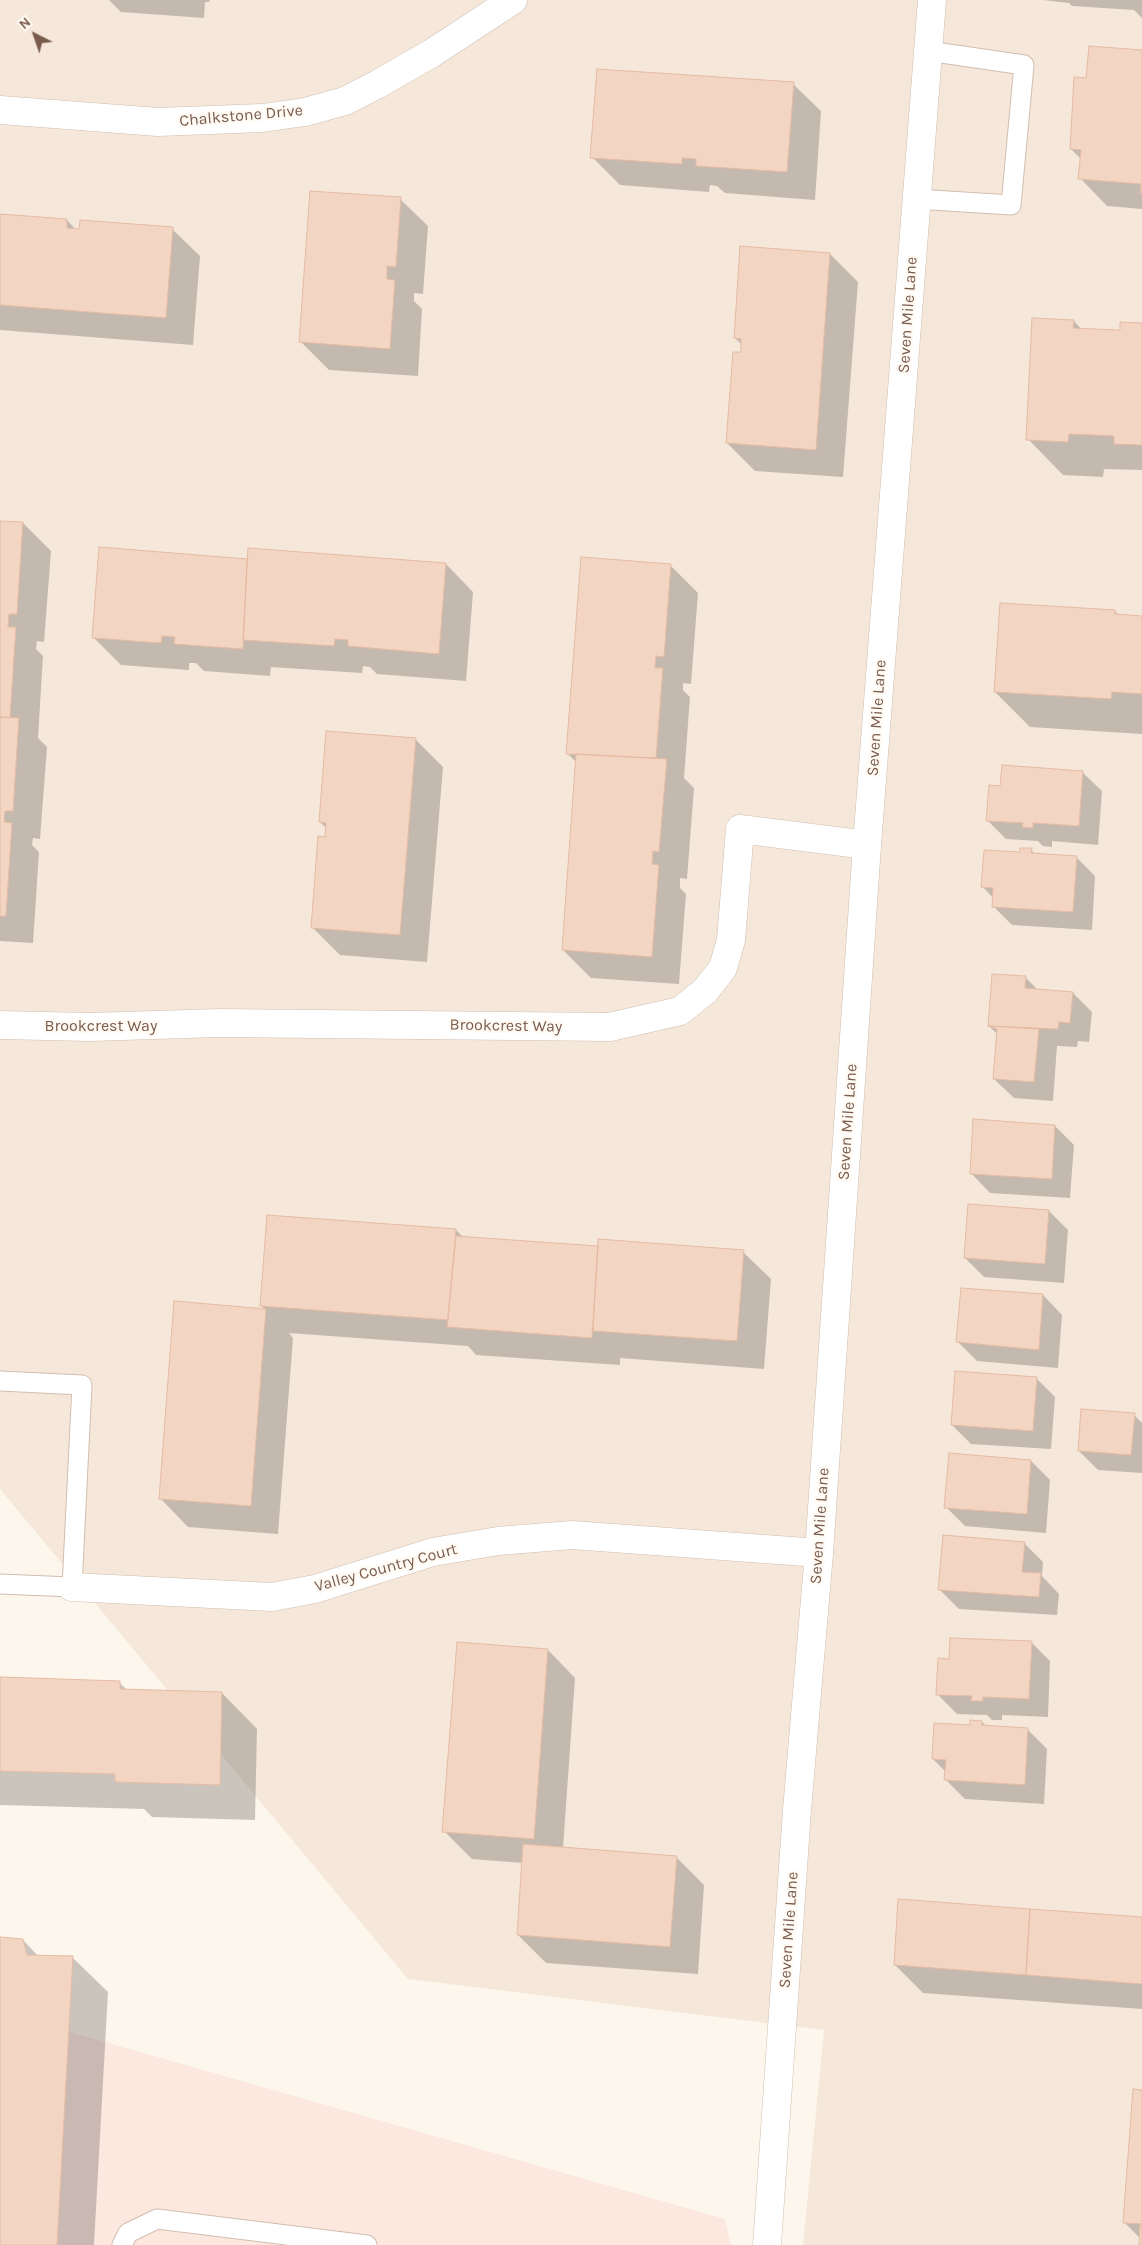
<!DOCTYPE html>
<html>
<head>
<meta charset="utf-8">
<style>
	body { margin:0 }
	#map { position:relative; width:1142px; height:2245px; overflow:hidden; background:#fdf6ec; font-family:Karla,sans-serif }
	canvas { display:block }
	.north { position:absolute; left:10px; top:10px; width:50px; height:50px; -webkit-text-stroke:4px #fffaf3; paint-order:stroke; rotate:319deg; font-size:14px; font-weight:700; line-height:20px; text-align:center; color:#7a5c4d }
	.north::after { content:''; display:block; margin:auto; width:18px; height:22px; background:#7a5c4d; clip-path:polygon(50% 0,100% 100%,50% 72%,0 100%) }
</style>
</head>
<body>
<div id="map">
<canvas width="1142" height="2245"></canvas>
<div class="north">N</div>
</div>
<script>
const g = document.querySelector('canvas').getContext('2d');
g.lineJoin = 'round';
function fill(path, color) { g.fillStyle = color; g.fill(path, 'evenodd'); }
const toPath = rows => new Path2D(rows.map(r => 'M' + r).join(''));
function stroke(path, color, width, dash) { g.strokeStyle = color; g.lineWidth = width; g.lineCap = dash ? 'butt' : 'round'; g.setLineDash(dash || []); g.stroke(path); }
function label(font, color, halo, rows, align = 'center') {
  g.font = font + ' Karla,sans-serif'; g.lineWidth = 5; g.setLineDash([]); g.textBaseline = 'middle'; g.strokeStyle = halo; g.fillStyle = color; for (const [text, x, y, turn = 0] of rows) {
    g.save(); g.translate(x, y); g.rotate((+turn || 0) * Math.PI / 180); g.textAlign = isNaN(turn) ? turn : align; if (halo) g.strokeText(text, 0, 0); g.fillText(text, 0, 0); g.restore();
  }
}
const residential = toPath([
	[0,0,1142,0,1142,2245,803,2245,824,2030,408,1979,0,1489]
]);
const commercial = toPath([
	[0,2012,725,2219,731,2245,0,2245]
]);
const shadow = toPath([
	[109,0,210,0,209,2,205,2,204,18,121,12],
	[1043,0,1142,0,1142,18,1134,10,1072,6,1069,3],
	[1142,52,1142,209,1107,206,1080,178,1081,159,1071,149,1087,80],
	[793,84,821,111,815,200,725,193,717,186,710,185,709,192,620,185,592,157],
	[400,199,428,226,423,294,414,293,414,301,422,309,418,376,329,370,301,342],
	[0,215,67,220,76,230,172,229,200,256,193,345,0,330],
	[830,254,858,282,843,477,755,471,727,443,742,353,742,345,735,338],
	[1074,321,1082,330,1117,331,1142,324,1142,470,1104,469,1103,477,1063,475,1028,439],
	[0,522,23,523,51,551,44,642,37,641,36,649,43,656,38,738,47,747,40,839,33,838,32,845,39,852,33,943,0,941],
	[100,548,248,560,446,564,473,592,466,681,377,674,370,667,363,666,362,673,271,667,270,676,204,671,196,663,189,663,189,670,121,665,93,637],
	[670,565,698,593,691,684,683,683,683,690,690,697,684,778,694,788,687,879,680,878,680,888,686,894,679,984,591,978,563,950,577,763,567,753],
	[1115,611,1119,616,1142,617,1142,734,1030,727,995,692],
	[415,739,443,767,427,962,340,955,312,927,327,829,320,822],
	[1082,772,1102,791,1098,845,1052,841,1052,847,1043,846,1038,841,1006,839,987,820,1002,787],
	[1031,850,1036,855,1076,857,1095,876,1092,930,1012,925,993,906,993,898,983,887,1021,854],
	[993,975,1025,977,1038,990,1073,993,1092,1012,1089,1042,1078,1041,1077,1047,1057,1046,1053,1101,1014,1098,994,1079,998,1035,990,1027],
	[1055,1126,1074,1145,1070,1198,990,1193,971,1173],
	[1049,1211,1068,1230,1064,1283,984,1277,965,1258],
	[456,1230,463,1237,599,1248,743,1252,771,1279,764,1369,620,1358,620,1365,476,1355,468,1346,289,1333,293,1338,278,1534,188,1527,161,1499,266,1310,261,1306],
	[1043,1295,1062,1315,1058,1368,977,1361,958,1342],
	[1036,1378,1055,1397,1051,1449,971,1444,952,1425],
	[1134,1415,1142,1423,1142,1473,1098,1470,1079,1451],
	[1031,1461,1050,1480,1046,1533,965,1526,946,1507],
	[1024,1543,1043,1562,1042,1576,1059,1594,1057,1615,959,1609,940,1590],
	[1031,1642,1050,1661,1048,1717,1002,1715,1002,1720,992,1720,987,1715,957,1714,937,1694,950,1660],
	[548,1650,575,1678,563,1848,676,1857,704,1885,698,1974,546,1963,518,1935,523,1863,472,1859,444,1831],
	[0,1678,119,1682,127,1690,222,1693,257,1729,255,1820,152,1817,144,1809,0,1805],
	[982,1722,987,1727,1028,1730,1047,1749,1044,1804,965,1799,946,1780,946,1772,933,1759,972,1727],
	[1142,1918,1142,2009,923,1993,895,1965],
	[0,1938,23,1940,39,1957,72,1957,108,1992,94,2245,0,2245],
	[1142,2091,1142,2245,1140,2245,1140,2238,1124,2222]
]);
const building = toPath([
	[1089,46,1142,50,1142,193,1140,193,1141,184,1078,179,1081,150,1070,149,1074,77,1086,78,1089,46],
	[597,69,794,82,787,172,696,166,696,159,682,158,682,164,590,158,597,69],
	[310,191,401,197,396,267,387,266,387,279,395,280,390,349,299,342,310,191],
	[0,214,67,219,67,228,79,229,80,220,173,227,166,318,0,305,0,214],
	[740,246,830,253,816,450,726,443,733,352,741,352,741,339,734,338,740,246],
	[1032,318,1074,320,1073,328,1117,330,1120,330,1120,322,1142,323,1142,445,1114,444,1114,436,1069,434,1068,442,1026,440,1032,318],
	[0,521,23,522,17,614,9,614,8,627,16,627,10,718,0,717,0,521],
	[99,547,247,559,243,649,174,644,175,637,162,636,161,643,92,638,99,547],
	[248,548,446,563,439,654,348,646,348,640,335,639,334,646,243,640,248,548],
	[581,557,671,564,664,657,656,656,655,668,663,668,656,758,566,754,581,557],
	[1000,603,1115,610,1115,614,1142,616,1142,694,1112,692,1111,699,994,692,1000,603],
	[0,717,19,718,13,811,5,811,4,822,12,823,6,916,0,916,0,717],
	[326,731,416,738,400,935,311,928,318,836,325,837,326,823,319,822,326,731],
	[576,754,667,759,659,852,653,851,652,864,659,865,652,957,562,950,576,754],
	[1002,765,1083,771,1079,826,1033,823,1033,828,1022,827,1023,823,986,821,989,785,1000,786,1002,765],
	[1020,848,1032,848,1031,853,1077,856,1073,912,992,907,993,888,981,887,984,850,1020,852,1020,848],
	[992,974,1026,976,1025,988,1073,992,1070,1023,1059,1022,1058,1029,988,1026,992,974],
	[988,1026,1039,1029,1034,1082,993,1079,997,1029,988,1026],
	[973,1119,1055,1125,1052,1179,970,1174,973,1119],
	[968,1204,1049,1210,1045,1264,964,1258,968,1204],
	[267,1215,456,1229,448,1320,260,1306,267,1215],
	[456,1236,598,1246,592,1338,447,1327,456,1236],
	[598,1239,744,1250,737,1341,593,1331,598,1239],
	[961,1288,1043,1294,1039,1350,956,1342,961,1288],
	[174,1301,266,1309,251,1506,159,1499,174,1301],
	[955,1371,1037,1377,1033,1431,951,1425,955,1371],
	[1081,1409,1135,1413,1131,1455,1078,1451,1081,1409],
	[949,1453,1031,1460,1027,1514,944,1508,949,1453],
	[943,1535,1025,1542,1022,1572,1041,1573,1039,1597,938,1590,943,1535],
	[950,1638,1032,1641,1029,1699,983,1697,983,1701,971,1701,972,1696,936,1695,938,1658,949,1659,950,1638],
	[457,1642,548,1649,534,1839,442,1832,457,1642],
	[0,1677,120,1681,120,1689,222,1692,220,1785,115,1782,115,1774,0,1771,0,1677],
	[970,1720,982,1721,982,1725,1028,1728,1025,1785,944,1780,946,1760,932,1759,934,1723,970,1725,970,1720],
	[523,1844,677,1856,670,1947,517,1935,523,1844],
	[898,1899,1030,1909,1026,1975,894,1965,898,1899],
	[1030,1909,1142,1917,1142,1984,1026,1975,1030,1909],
	[0,1937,23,1939,27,1955,73,1956,57,2245,0,2245,0,1937],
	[1133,2089,1142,2090,1142,2224,1123,2223,1133,2089],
	[1140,2224,1142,2224,1142,2245,1139,2245,1140,2224]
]);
const service = toPath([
	[916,199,1011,205,1024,65,928,51],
	[0,1381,82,1385,72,1587,0,1584],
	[122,2245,128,2233,157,2219,367,2245]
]);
const minor = toPath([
	[0,110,158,122,262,118,305,112,345,101,378,84,432,53,513,0],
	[0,1025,90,1027,219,1023,610,1027,680,1011,705,991,723,968,731,940,740,829,867,845],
	[72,1587,272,1597,315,1589,433,1552,498,1541,572,1535,819,1553]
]);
const tertiary = toPath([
	[767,2245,797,1810,819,1553,867,845,932,0]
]);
const streetNames = [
	["Chalkstone Drive",241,116,-5],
	["Seven Mile Lane",908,315,-86],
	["Seven Mile Lane",877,718,-86],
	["Brookcrest Way",101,1026],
	["Brookcrest Way",506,1026,1],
	["Seven Mile Lane",848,1122,-86],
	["Seven Mile Lane",820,1526,-86],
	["Valley Country Court",386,1568,-15],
	["Seven Mile Lane",789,1930,-86]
];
fill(residential, '#f5e8da');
fill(commercial, '#fde8e0');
fill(shadow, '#0003');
fill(building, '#f3d5c3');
stroke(building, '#e6bba3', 1);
stroke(service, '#d1beb0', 21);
stroke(minor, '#d1beb0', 29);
stroke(tertiary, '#d1beb0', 29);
stroke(service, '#fff', 19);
stroke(minor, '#fff', 28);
stroke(tertiary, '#fff', 28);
label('16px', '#7a5c4d', '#fffaf3', streetNames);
</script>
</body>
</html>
